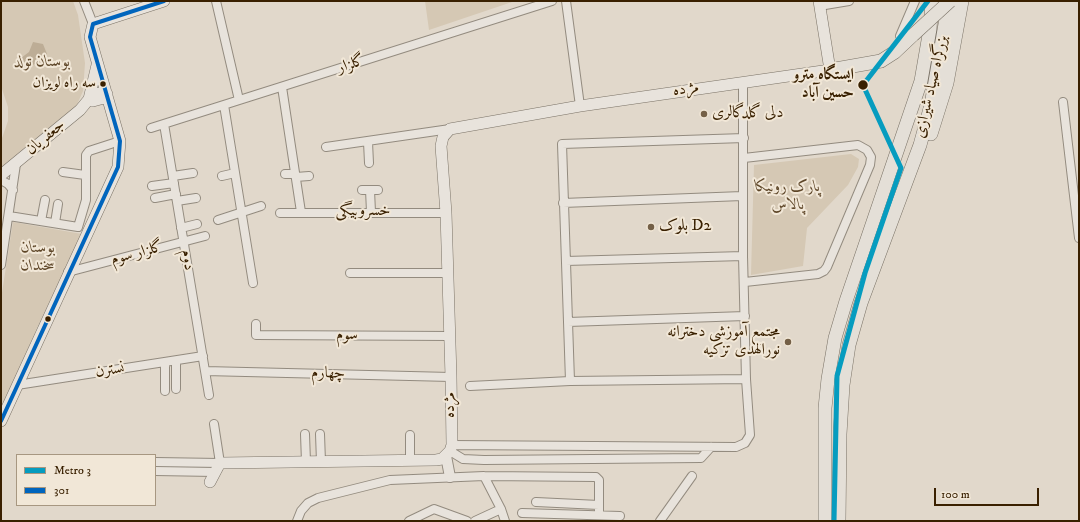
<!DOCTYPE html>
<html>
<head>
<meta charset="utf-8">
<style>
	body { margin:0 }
	#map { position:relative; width:1080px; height:522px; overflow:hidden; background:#e1d8cb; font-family:"IM FELL DW Pica",serif }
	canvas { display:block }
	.frame { position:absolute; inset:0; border:2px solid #392000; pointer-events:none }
	.legend { position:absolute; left:16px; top:454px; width:140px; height:52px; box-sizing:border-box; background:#f1e7d7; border:1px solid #a79781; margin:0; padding:5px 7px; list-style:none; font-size:12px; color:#392000 }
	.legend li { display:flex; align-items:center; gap:8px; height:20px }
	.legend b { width:20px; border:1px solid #a79781 }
	.scale { position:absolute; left:934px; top:488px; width:105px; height:18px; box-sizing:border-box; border:2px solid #392000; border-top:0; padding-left:5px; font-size:12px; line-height:14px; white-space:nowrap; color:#392000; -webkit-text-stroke:3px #f1e7d7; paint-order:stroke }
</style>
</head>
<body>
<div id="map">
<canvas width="1080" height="522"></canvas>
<div class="frame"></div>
<ul class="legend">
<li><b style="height:5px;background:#069cbf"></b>Metro 3</li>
<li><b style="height:5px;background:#0065bd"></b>301</li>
</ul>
<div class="scale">100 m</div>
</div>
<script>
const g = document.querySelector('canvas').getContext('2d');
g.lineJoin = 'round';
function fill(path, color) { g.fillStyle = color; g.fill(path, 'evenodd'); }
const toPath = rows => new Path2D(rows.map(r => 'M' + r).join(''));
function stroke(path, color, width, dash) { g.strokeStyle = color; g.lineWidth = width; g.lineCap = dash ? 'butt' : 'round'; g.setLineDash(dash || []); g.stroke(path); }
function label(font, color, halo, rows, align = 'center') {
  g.font = font + ' "IM FELL DW Pica",Amiri,serif'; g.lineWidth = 4; g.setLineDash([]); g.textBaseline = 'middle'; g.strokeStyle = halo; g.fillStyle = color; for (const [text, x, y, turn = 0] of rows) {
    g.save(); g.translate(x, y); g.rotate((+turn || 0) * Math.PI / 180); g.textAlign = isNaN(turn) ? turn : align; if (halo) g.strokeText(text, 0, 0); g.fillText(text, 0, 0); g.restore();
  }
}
const green = toPath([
	[1,1,73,1,78,15,85,63,83,91,76,107,1,168,1,141,8,121,8,107,1,86],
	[425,1,515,1,429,30],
	[851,154,859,159,858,167,848,185,807,228,803,266,751,275,754,165],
	[13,222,82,234,36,330,1,411,1,299]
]);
const water = toPath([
	[33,42,43,44,47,54,44,60,28,67,17,61,29,52]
]);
const minor = toPath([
	[84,1,93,24],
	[216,1,239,100],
	[566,1,580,106],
	[819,6,849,1],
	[900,36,915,1],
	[282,87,301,212],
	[1063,102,1079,238],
	[224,105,253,283],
	[164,124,209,395],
	[151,128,552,1],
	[368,142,369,163],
	[326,147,450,129],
	[744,158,858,145,867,150,871,157,870,165,827,267,824,271,818,274,745,282],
	[63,172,85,175],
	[285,174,295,174],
	[173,176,193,173],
	[222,176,235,173],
	[296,177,309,176],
	[1,180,8,184,13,190],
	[152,186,174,183],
	[362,190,378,190],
	[370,190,371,212],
	[155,198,176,194],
	[177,201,196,198],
	[563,203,742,196],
	[280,213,446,213],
	[9,216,78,227,86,200,86,155,89,151,120,141],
	[218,220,261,206],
	[41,221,45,200],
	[55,223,58,204],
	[181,228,197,224],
	[566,261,743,256],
	[1,265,16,164],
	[68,272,205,236],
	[350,273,447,273],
	[568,322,745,316],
	[256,324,256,335,450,336],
	[205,371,451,377],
	[570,381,562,144,744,138],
	[17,385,203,356],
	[470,386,570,381,746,379],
	[176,389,176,361],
	[165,391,165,362],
	[305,434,306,462],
	[320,434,321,462],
	[410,435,410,461],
	[452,445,736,447,745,443,750,435,746,379,743,256,743,82],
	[450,451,463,459,484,460,701,458,711,447],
	[155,462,220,463,214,424],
	[155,471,215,472],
	[484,476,596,477,599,480,599,515],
	[536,502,599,505],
	[522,513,620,516],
	[297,521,301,511,308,503,318,498,390,480,484,476,501,509,505,521],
	[409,521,434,509,467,521],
	[475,521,501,509],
	[660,521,692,476]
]);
const tertiary = toPath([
	[446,456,450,477]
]);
const secondary = toPath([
	[103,92,107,94,104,98,93,101,89,99,91,96,103,92],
	[1,175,80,110,89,99,97,65],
	[1,421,118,167,120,141,90,37,93,24,164,1],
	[210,482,220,463,436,460,442,459,450,451,452,445,451,377,446,213,441,146,443,137,450,129,580,106,830,70,819,1]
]);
const primary = toPath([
	[830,70,881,61,895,52,913,35]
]);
const trunk = toPath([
	[931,134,947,83,962,1],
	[825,521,825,408,828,379,835,338,846,301,921,81,930,29,932,1],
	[839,521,840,434,843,385,849,345,861,303,920,145,931,105,949,1]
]);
const primaryBridge = toPath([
	[913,35,950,1]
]);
const bus1 = toPath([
	[1,421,118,167,120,141,90,37,93,24,164,1]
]);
const metro1 = toPath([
	[834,521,837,376,865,273,901,168,863,85,928,1]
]);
const markers = [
	[103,84,3.5,"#392000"],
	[863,85,5.5,"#392000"],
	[704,114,4,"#746047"],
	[651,227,4,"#746047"],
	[48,319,3.5,"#392000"],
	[788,342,4,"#746047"]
];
const busNames = [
	["سه راه لویزان",96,84]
];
const parkNames = [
	["بوستان تولد",42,63],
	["پارک رونیکا",788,188],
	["پالاس",788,206],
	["بوستان",38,249],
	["سخندان",38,267]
];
const streetNames = [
	["گلزار",351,65,-18],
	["بزرگراه صیاد شیرازی",932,87,-77],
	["مژده",686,90,-8],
	["جعفریان",46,138,-40],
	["خسروبیگی",363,212],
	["گلزار سوم",137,254,-15],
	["دوم",187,260,81],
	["سوم",347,336],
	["نسترن",110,371,-9],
	["چهارم",328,374,1],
	["مژده",451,405,-90]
];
const stopNames = [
	["ایستگاه مترو",854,76],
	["حسین آباد",854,94]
];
const poiNames = [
	["دلی گلدگالری",712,114],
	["بلوک D2",659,227],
	["مجتمع آموزشی دخترانه",780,333,"right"],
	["نورالهدی تزکیه",780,351,"right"]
];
fill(green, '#d5c8b4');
fill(water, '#bdad96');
stroke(minor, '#938b7f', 10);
stroke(tertiary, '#938b7f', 12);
stroke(secondary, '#7a7266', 12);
stroke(primary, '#7a7266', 14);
stroke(trunk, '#7a7266', 14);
stroke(minor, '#e8e3dc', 8);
stroke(tertiary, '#e8e3dc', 10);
stroke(secondary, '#e8e3dc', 11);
stroke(primary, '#e4dfd7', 13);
stroke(trunk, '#e4dfd7', 13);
stroke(primaryBridge, '#7a7266', 14, []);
stroke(primaryBridge, '#e4dfd7', 13);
stroke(bus1, '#0065bd', 4);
stroke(metro1, '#069cbf', 5);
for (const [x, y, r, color] of markers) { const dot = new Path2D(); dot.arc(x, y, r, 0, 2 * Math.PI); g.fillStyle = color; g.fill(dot); stroke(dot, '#f1e7d7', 1.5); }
label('15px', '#392000', '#f1e7d7', busNames, 'right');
label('italic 16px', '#5e4628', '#f1e7d7', parkNames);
label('16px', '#392000', '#f1e7d7', streetNames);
label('bold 16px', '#392000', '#f1e7d7', stopNames, 'right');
label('16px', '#392000', '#f1e7d7', poiNames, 'left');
</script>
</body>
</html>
